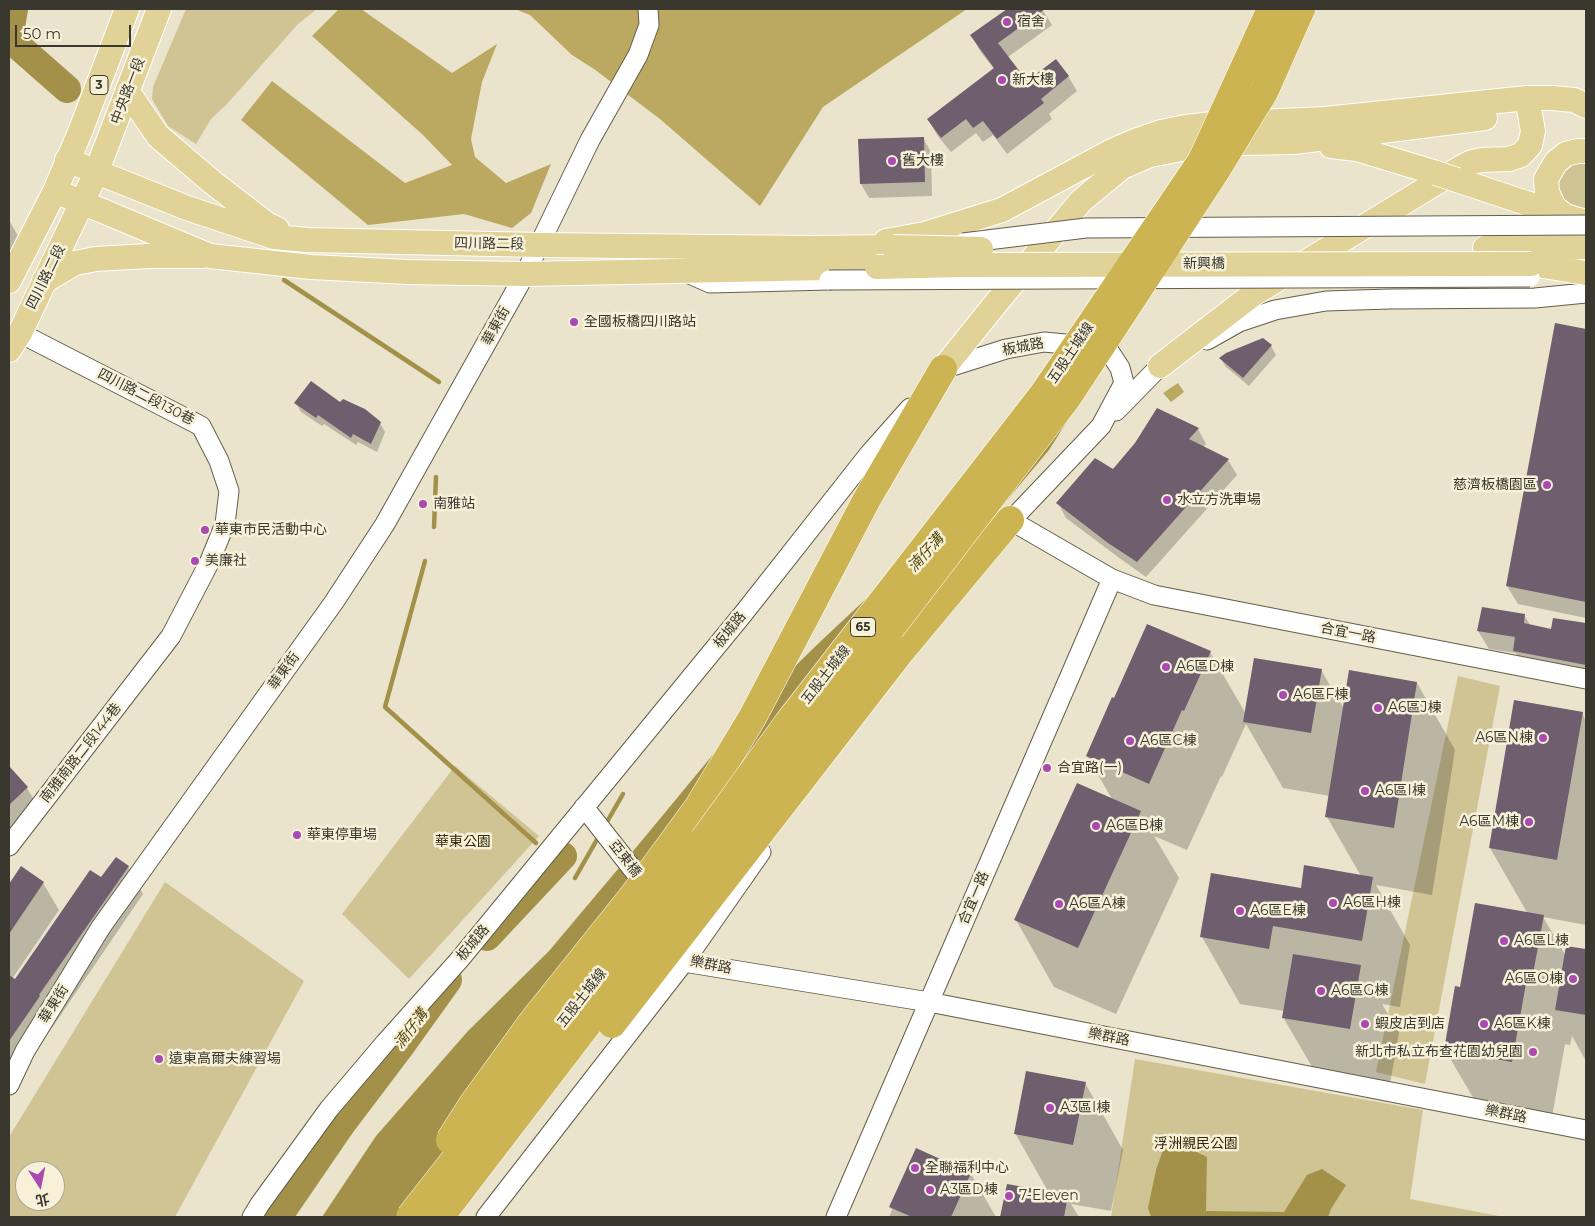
<!DOCTYPE html>
<html>
<head>
<meta charset="utf-8">
<style>
	body { margin:0 }
	#map { position:relative; width:1595px; height:1226px; overflow:hidden; background:#eae4cc; font-family:Montserrat,"Noto Sans TC",sans-serif }
	canvas { display:block }
	.frame { position:absolute; inset:0; border:10px solid #3a382e; pointer-events:none }
	.north { position:absolute; left:15px; top:1161px; width:50px; height:50px; box-sizing:border-box; background:#f7f1d9; border:1px solid #aba795; border-radius:50%; rotate:169deg; font-size:14px; font-weight:700; line-height:20px; text-align:center; color:#3a382e }
	.north::after { content:''; display:block; margin:auto; width:18px; height:22px; background:#aa49b1; clip-path:polygon(50% 0,100% 100%,50% 72%,0 100%) }
	.scale { position:absolute; left:15px; top:25px; width:116px; height:22px; box-sizing:border-box; border:2px solid #3a382e; border-top:0; padding-left:6px; font-size:15px; line-height:18px; white-space:nowrap; color:#3a382e; -webkit-text-stroke:4px #f7f1d9; paint-order:stroke }
</style>
</head>
<body>
<div id="map">
<canvas width="1595" height="1226"></canvas>
<div class="frame"></div>
<div class="north">北</div>
<div class="scale">50 m</div>
</div>
<script>
const g = document.querySelector('canvas').getContext('2d');
g.lineJoin = 'round';
function fill(path, color) { g.fillStyle = color; g.fill(path, 'evenodd'); }
const toPath = rows => new Path2D(rows.map(r => 'M' + r).join(''));
function stroke(path, color, width, dash) { g.strokeStyle = color; g.lineWidth = width; g.lineCap = dash ? 'butt' : 'round'; g.setLineDash(dash || []); g.stroke(path); }
function label(font, color, halo, rows, align = 'center') {
  g.font = font + ' Montserrat,"Noto Sans TC",sans-serif'; g.lineWidth = 5; g.setLineDash([]); g.textBaseline = 'middle'; g.strokeStyle = halo; g.fillStyle = color; for (const [text, x, y, turn = 0] of rows) {
    g.save(); g.translate(x, y); g.rotate((+turn || 0) * Math.PI / 180); g.textAlign = isNaN(turn) ? turn : align; if (halo) g.strokeText(text, 0, 0); g.fillText(text, 0, 0); g.restore();
  }
}
const green = toPath([
	[186,9,317,9,298,24,226,105,211,119,196,144,168,126,152,99,153,87],
	[1576,162,1586,162,1586,214,1570,207,1563,200,1559,189,1560,177,1565,169],
	[1458,676,1500,686,1425,1084,1376,1072],
	[455,766,539,836,409,979,342,914],
	[165,882,304,981,175,1217,9,1217,9,1137],
	[25,1171,55,1171,55,1201,25,1201],
	[1135,1059,1423,1110,1410,1199,1504,1217,1111,1217]
]);
const forest = toPath([
	[339,9,361,9,452,73,497,44,482,82,471,139,475,157,506,183,551,164,531,213,512,228,464,214,368,225,241,120,272,81,405,183,452,165,423,135,312,36],
	[515,9,967,9,823,107,760,206,660,119,594,69,572,55,530,15],
	[1178,383,1184,392,1171,402,1163,393]
]);
const water = toPath([
	[1083,396,1049,450,811,734,420,1217,322,1217,376,1136,468,1031,549,951,639,844,749,711,822,640],
	[1167,1138,1207,1157,1206,1211,1284,1212,1307,1175,1322,1169,1346,1185,1331,1209,1328,1217,1151,1217,1148,1208,1156,1170]
]);
const shadow = toPath([
	[1009,9,1042,9,1052,25,1008,57,1027,83,1068,76,1077,91,1049,114,1052,119,1007,154,993,135,983,142,976,133,951,152,937,135,928,119,994,69,980,51,972,36],
	[923,138,931,152,932,196,869,198,861,184,859,140],
	[9,220,18,236,9,255],
	[1556,324,1586,330,1586,618,1518,604,1507,586],
	[1263,339,1271,346,1276,355,1249,386,1226,367,1221,359],
	[296,403,341,404,380,423,385,432,377,452,358,442,356,445,324,424,322,426,301,412],
	[1198,429,1206,444,1203,448,1228,460,1237,475,1146,577,1118,557,1066,518,1058,503,1113,470],
	[1524,615,1531,626,1552,630,1554,619,1586,624,1586,681,1525,669,1516,653,1489,649,1478,631],
	[1210,652,1246,714,1321,670,1344,709,1417,683,1455,750,1432,895,1376,885,1410,945,1400,1007,1382,1004,1399,1033,1388,1095,1322,1084,1283,1017,1284,1011,1240,1004,1202,937,1302,889,1361,876,1327,817,1330,796,1283,788,1246,724,1222,777,1221,776,1187,850,1154,836,1179,878,1116,1014,1054,987,1016,920,1112,799,1087,756,1115,700],
	[1582,713,1586,721,1586,925,1543,917,1566,956,1568,947,1586,951,1586,1061,1572,1036,1570,1045,1565,1044,1550,1128,1484,1116,1445,1050,1461,988,1528,914,1490,848],
	[9,768,27,788,43,815,9,846],
	[128,866,143,894,9,1091,9,986,13,980,9,977,9,886,21,868,43,883,59,910,12,979,15,981,102,879],
	[1085,1083,1123,1150,1111,1211,1071,1204,1079,1217,1002,1217,1008,1185,1049,1193,1015,1133],
	[971,1174,996,1217,889,1217,892,1210,891,1207]
]);
const stream = toPath([
	[284,280,439,382],
	[434,527,436,477],
	[425,561,385,707,536,843],
	[604,827,623,794],
	[575,878,599,836]
]);
const river = toPath([
	[14,9,9,38,67,89],
	[487,937,563,856],
	[278,1217,341,1125,400,1047,448,980]
]);
const building = toPath([
	[1007,9,1045,9,998,43,1027,81,1056,59,1069,76,1041,99,1044,103,997,139,983,121,973,128,966,119,941,138,927,119,994,68,970,35],
	[924,137,925,182,860,184,858,139],
	[1555,323,1586,329,1586,602,1506,586],
	[1263,338,1272,345,1243,378,1219,358,1226,353],
	[311,381,340,402,343,399,365,409,381,422,371,444,353,434,351,438,318,415,316,418,294,403],
	[1157,408,1199,428,1189,439,1229,459,1137,562,1108,543,1056,503,1095,458,1113,469,1135,443],
	[1482,607,1525,614,1524,623,1551,629,1553,618,1586,623,1586,665,1513,651,1515,637,1477,631],
	[1147,624,1211,651,1184,711,1182,710,1149,784,1086,756,1112,697,1114,698],
	[1254,658,1322,669,1311,733,1243,722],
	[1349,670,1417,682,1394,828,1325,817],
	[1514,700,1583,712,1557,860,1489,848],
	[9,766,28,787,9,805],
	[1077,783,1141,811,1078,948,1014,920],
	[116,857,129,866,39,995,40,996,9,1041,9,975,15,979,90,870,101,877],
	[1304,865,1373,877,1362,941,1273,926,1269,949,1200,937,1211,873,1301,888],
	[21,866,44,882,9,934,9,884],
	[1475,903,1544,915,1532,979,1527,978,1512,1062,1444,1050,1455,986,1460,987],
	[1566,946,1586,949,1586,1015,1555,1010],
	[1293,954,1361,965,1350,1029,1282,1018],
	[1026,1071,1086,1082,1073,1145,1014,1134],
	[916,1148,971,1173,951,1217,912,1217,889,1207],
	[1007,1184,1068,1195,1064,1217,1000,1217]
]);
const minor = toPath([
	[685,272,710,283,829,280],
	[1207,340,1239,322,1275,310,1326,301,1390,299,1535,298,1586,293],
	[940,374,943,369,1006,349,1044,342,1107,348,1120,368,1124,383,1101,426,1002,530],
	[1116,411,1160,366,1172,359],
	[1010,520,1112,579,1154,595,1586,679],
	[584,807,649,890],
	[9,846,171,636,209,563,225,524,229,491,219,461,201,426,20,333],
	[680,951,684,962,929,1002,1586,1130],
	[9,1085,25,1051,101,927,334,602,385,524,525,274,590,140,638,55,649,25,648,9],
	[252,1217,260,1204,329,1109,385,1043,460,959,743,614,870,453,910,408],
	[486,1217,684,962,761,852],
	[836,1217,1112,579]
]);
const major = toPath([
	[128,92,158,136,212,182,268,225,277,229],
	[1331,146,1357,149,1436,173],
	[1586,151,1578,151,1566,154,1556,162,1546,179,1547,192,1554,207,1565,216,1586,222],
	[67,160,187,208,274,237,307,240,540,245,812,248,893,247],
	[1457,180,1565,216],
	[55,191,210,256,311,267,408,272,525,274,877,267],
	[886,241,925,234,1002,210,1110,152,1135,141,1161,132,1186,127,1213,124,1325,119,1527,98,1552,98,1574,100,1586,106],
	[1485,248,1586,247],
	[1531,264,1586,273],
	[9,281,55,191,80,132,127,9],
	[44,281,75,263,96,259,148,256,202,256],
	[9,350,20,333,96,173,159,9],
	[1160,366,1252,295,1462,167,1472,162,1482,160,1509,159,1521,155,1530,145,1533,131,1527,98],
	[943,369,1001,297,1081,201,1122,167,1150,155,1191,147,1242,143,1294,142,1485,118]
]);
const highway = toPath([
	[901,651,1010,520],
	[678,835,699,806,752,718,867,499,943,369]
]);
const minorBridge = toPath([
	[963,243,1086,228,1586,225],
	[829,280,1530,277]
]);
const majorBridge = toPath([
	[1436,173,1457,180],
	[893,247,981,249],
	[877,267,964,265,1531,264]
]);
const highwayBridge = toPath([
	[612,1024,901,651],
	[450,1140,473,1104,533,1021,633,896,678,835],
	[410,1217,633,932,705,838,788,723,1044,393,1202,160,1271,9],
	[440,1217,1067,398,1217,169,1264,92,1301,9]
]);
const markers = [
	[1007,22,5,"#aa49b1"],
	[1002,80,5,"#aa49b1"],
	[892,161,5,"#aa49b1"],
	[574,322,5,"#aa49b1"],
	[1547,485,5,"#aa49b1"],
	[1167,500,5,"#aa49b1"],
	[423,504,5,"#aa49b1"],
	[205,530,5,"#aa49b1"],
	[195,561,5,"#aa49b1"],
	[1166,667,5,"#aa49b1"],
	[1283,695,5,"#aa49b1"],
	[1378,708,5,"#aa49b1"],
	[1543,738,5,"#aa49b1"],
	[1130,741,5,"#aa49b1"],
	[1047,768,5,"#aa49b1"],
	[1365,791,5,"#aa49b1"],
	[1529,822,5,"#aa49b1"],
	[1096,826,5,"#aa49b1"],
	[297,835,5,"#aa49b1"],
	[1333,903,5,"#aa49b1"],
	[1059,904,5,"#aa49b1"],
	[1240,911,5,"#aa49b1"],
	[1504,941,5,"#aa49b1"],
	[1573,979,5,"#aa49b1"],
	[1321,991,5,"#aa49b1"],
	[1365,1024,5,"#aa49b1"],
	[1484,1024,5,"#aa49b1"],
	[1533,1052,5,"#aa49b1"],
	[159,1059,5,"#aa49b1"],
	[1050,1108,5,"#aa49b1"],
	[915,1168,5,"#aa49b1"],
	[930,1190,5,"#aa49b1"],
	[1009,1196,5,"#aa49b1"]
];
const shields = [
	[99,85,18],
	[863,627,25]
];
const shieldNames = [
	["3",99,85],
	["65",863,627]
];
const poiNames = [
	["宿舍",1017,22],
	["新大樓",1012,80],
	["舊大樓",902,161],
	["全國板橋四川路站",584,322],
	["慈濟板橋園區",1537,485,"right"],
	["水立方洗車場",1177,500],
	["南雅站",433,504],
	["華東市民活動中心",215,530],
	["美廉社",205,561],
	["A6區D棟",1176,667],
	["A6區F棟",1293,695],
	["A6區J棟",1388,708],
	["A6區N棟",1533,738,"right"],
	["A6區C棟",1140,741],
	["合宜路(一)",1057,768],
	["A6區I棟",1375,791],
	["A6區M棟",1519,822,"right"],
	["A6區B棟",1106,826],
	["華東停車場",307,835],
	["A6區H棟",1343,903],
	["A6區A棟",1069,904],
	["A6區E棟",1250,911],
	["A6區L棟",1514,941],
	["A6區O棟",1563,979,"right"],
	["A6區G棟",1331,991],
	["蝦皮店到店",1375,1024],
	["A6區K棟",1494,1024],
	["新北市私立布查花園幼兒園",1523,1052,"right"],
	["遠東高爾夫練習場",169,1059],
	["A3區I棟",1060,1108],
	["全聯福利中心",925,1168],
	["A3區D棟",940,1190],
	["7-Eleven",1019,1196]
];
const streetNames = [
	["中央路一段",128,91,-69],
	["四川路二段",489,244,1],
	["新興橋",1204,264],
	["四川路二段",46,277,-64],
	["華東街",496,326,-61],
	["板城路",1023,347,-11],
	["五股土城線",1071,353,-56],
	["四川路二段130巷",146,397,27],
	["板城路",730,630,-51],
	["合宜一路",1348,633,11],
	["華東街",284,671,-54],
	["五股土城線",826,675,-52],
	["南雅南路二段144巷",81,753,-52],
	["亞東橋",625,859,52],
	["合宜一路",974,898,-67],
	["板城路",473,943,-50],
	["樂群路",711,965,11],
	["五股土城線",582,998,-52],
	["華東街",54,1004,-58],
	["樂群路",1109,1037,11],
	["樂群路",1506,1114,11]
];
const parkNames = [
	["華東公園",463,842],
	["浮洲親民公園",1196,1144]
];
const waterNames = [
	["湳仔溝",926,553,-48],
	["湳仔溝",411,1029,-53]
];
fill(green, '#d0c495');
fill(forest, '#bca961');
fill(water, '#a49149');
fill(shadow, '#0003');
stroke(stream, '#a49149', 4.5);
stroke(river, '#a49149', 28);
fill(building, '#6e5e6e');
stroke(minor, '#645e49', 21);
stroke(major, '#fff', 26);
stroke(highway, '#fff', 29);
stroke(minor, '#fff', 19);
stroke(major, '#e1d297', 24);
stroke(highway, '#cdb452', 28);
stroke(minorBridge, '#645e49', 21, []);
stroke(majorBridge, '#fff', 26, []);
stroke(highwayBridge, '#fff', 29, []);
stroke(minorBridge, '#fff', 19);
stroke(majorBridge, '#e1d297', 24);
stroke(highwayBridge, '#cdb452', 28);
for (const [x, y, r, color] of markers) { const dot = new Path2D(); dot.arc(x, y, r, 0, 2 * Math.PI); g.fillStyle = color; g.fill(dot); stroke(dot, '#f7f1d9', 2); }
for (const [x, y, w] of shields) { const box = new Path2D(); box.roundRect(x - w / 2, y - 9.5, w, 19, 4); g.fillStyle = '#f7f1d9'; g.fill(box); stroke(box, '#3a382e', 1); }
label('bold 12px', '#3a382e', null, shieldNames);
label('14px', '#3a382e', '#f7f1d9', poiNames, 'left');
label('14px', '#3a382e', '#f7f1d9', streetNames);
label('14px', '#322908', '#f7f1d9', parkNames);
label('italic 15px', '#55470d', '#f7f1d9', waterNames);
</script>
</body>
</html>
